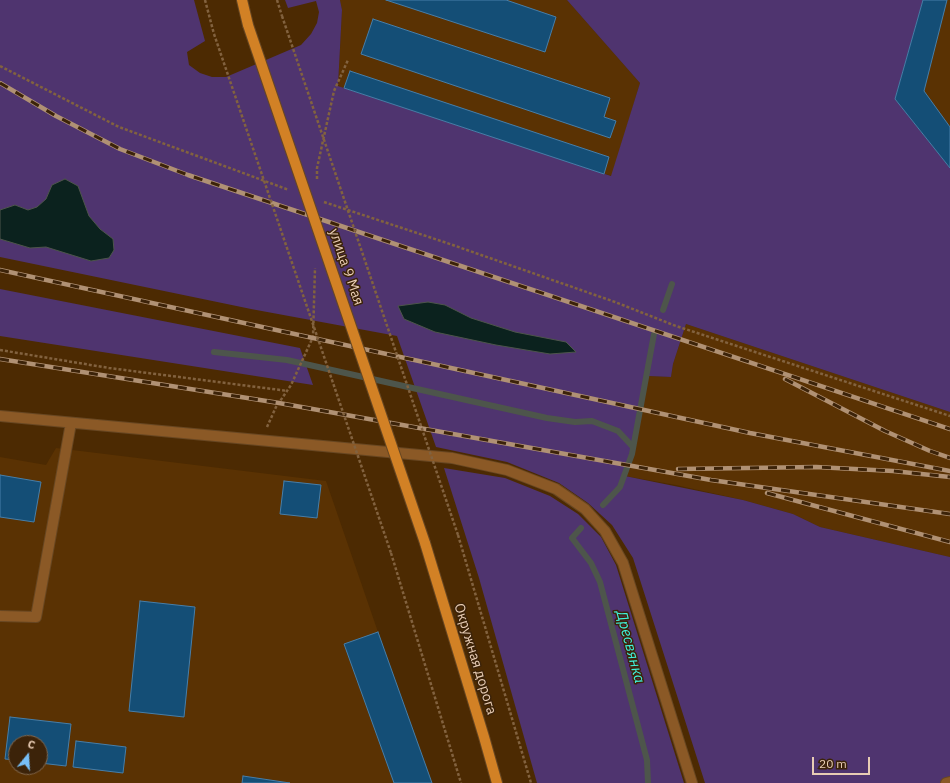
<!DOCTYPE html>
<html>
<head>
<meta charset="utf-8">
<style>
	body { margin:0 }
	#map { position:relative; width:950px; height:783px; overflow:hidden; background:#4c2a02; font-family:"IBM Plex Sans",sans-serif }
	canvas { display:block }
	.north { position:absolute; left:8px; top:735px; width:40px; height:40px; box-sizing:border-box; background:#3c2309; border:1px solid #81674d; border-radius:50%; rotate:18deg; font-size:11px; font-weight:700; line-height:16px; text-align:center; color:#e8ccb4 }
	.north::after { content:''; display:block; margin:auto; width:14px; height:18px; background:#77bff7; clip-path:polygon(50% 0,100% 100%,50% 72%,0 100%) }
	.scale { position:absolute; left:812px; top:757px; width:58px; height:18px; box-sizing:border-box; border:2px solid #e8ccb4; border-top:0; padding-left:5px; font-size:12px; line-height:14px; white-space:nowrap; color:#e8ccb4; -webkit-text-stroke:3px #3c2309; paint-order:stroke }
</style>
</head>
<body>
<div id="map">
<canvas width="950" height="783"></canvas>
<div class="north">С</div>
<div class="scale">20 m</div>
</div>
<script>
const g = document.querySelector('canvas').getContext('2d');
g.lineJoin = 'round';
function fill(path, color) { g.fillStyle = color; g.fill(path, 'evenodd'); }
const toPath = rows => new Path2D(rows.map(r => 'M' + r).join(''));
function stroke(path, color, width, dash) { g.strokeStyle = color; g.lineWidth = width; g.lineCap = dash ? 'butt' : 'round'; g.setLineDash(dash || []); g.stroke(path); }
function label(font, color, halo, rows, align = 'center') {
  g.font = font + ' "IBM Plex Sans",sans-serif'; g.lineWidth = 3; g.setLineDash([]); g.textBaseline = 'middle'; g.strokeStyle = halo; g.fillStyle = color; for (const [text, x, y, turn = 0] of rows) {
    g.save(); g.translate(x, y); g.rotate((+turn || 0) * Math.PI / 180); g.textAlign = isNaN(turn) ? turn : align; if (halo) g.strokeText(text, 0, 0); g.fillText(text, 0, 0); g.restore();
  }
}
const built = toPath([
	[340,0,567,0,640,83,612,176,338,86,342,10],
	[923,0,950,0,950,168,895,99],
	[686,324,950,412,950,557,820,527,793,514,743,500,676,485,625,476,632,454,638,416,648,376,671,377,673,364],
	[56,448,326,481,378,632,432,783,0,783,0,457,46,465],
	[16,743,40,743,40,767,16,767]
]);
const green = toPath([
	[0,0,194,0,205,41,187,52,189,65,200,73,212,77,226,77,301,45,311,34,317,23,319,12,316,1,288,8,285,0,340,0,342,10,338,86,611,176,640,83,567,0,923,0,895,99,950,168,950,412,686,324,673,364,671,377,648,376,638,416,632,454,625,476,743,500,793,514,820,527,950,557,950,783,705,783,633,558,612,525,588,503,559,483,507,462,436,447,397,336,251,309,0,257],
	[0,289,300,348,313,385,0,336],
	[444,468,505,478,550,496,578,514,601,537,616,565,684,783,537,783,479,578]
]);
const water = toPath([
	[65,179,78,186,89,216,100,229,113,239,114,250,109,258,91,261,46,247,30,248,0,239,0,210,15,205,28,210,37,207,46,199,52,185,65,179],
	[428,302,445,305,471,318,515,332,566,342,576,352,550,354,496,345,435,332,404,319,398,306,428,302]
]);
const stream = toPath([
	[663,310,672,284],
	[214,352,287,360,547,418,575,422,592,421,618,431,633,447],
	[603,505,620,487,632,454,654,334],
	[581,528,572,538,591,563,600,582,647,760,648,783]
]);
const building = toPath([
	[386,0,506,0,556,17,545,52,386,0],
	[923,0,947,0,924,91,950,127,950,168,895,99,923,0],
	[373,19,610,98,604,117,616,121,610,138,361,54,373,19],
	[350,71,609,157,604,174,344,88,350,71],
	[0,475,41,482,34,522,0,517,0,475],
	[284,481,321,485,317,518,280,514,284,481],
	[140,601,195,607,184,717,129,711,140,601],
	[378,632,432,783,394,783,344,644,378,632],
	[10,717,71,724,66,766,40,763,40,743,16,743,16,760,5,759,10,717],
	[76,741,126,747,123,773,73,767,76,741],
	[243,776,290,783,242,783,243,776]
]);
const path = toPath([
	[205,0,214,34],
	[277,0,282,16],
	[0,66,119,127,289,190],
	[317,179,317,168,334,91,348,60],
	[324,202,447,243,615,302,676,326,950,416],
	[0,350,109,368,288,391],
	[267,427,276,407,291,385,313,337,315,268],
	[458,535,531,783],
	[391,553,461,783]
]);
const minor = toPath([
	[0,416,452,458,507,470,556,489,585,509,605,531,623,563,692,783],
	[0,616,36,617,71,423],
	[946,783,950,782]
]);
const major = toPath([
	[242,0,248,25],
	[425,543,484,737,497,783]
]);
const rail = toPath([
	[0,83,56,116,120,149,188,175,950,429],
	[0,270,750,433,950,471],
	[0,359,279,403,711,480,950,514],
	[785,379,885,431,930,451,950,458],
	[678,469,816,467,893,471,950,477],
	[767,493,950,542]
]);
const pathBridge = toPath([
	[282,16,458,535],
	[214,34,391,553]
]);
const majorBridge = toPath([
	[248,25,425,543]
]);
const streetNames = [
	["улица 9 Мая",346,267,71],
	["Окружная дорога",475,659,73]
];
const waterNames = [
	["Дресвянка",630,647,75]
];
fill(built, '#5a3203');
fill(green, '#4f346f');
fill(water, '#0b221e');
stroke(water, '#4d554b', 1);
stroke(stream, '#4d554b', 6);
fill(building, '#144e76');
stroke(building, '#467ea9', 1);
stroke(minor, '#684722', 12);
stroke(major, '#684722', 12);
stroke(path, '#82623f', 2.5, [3, 2]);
stroke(minor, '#8b5926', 10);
stroke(major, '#d28125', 10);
stroke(rail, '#b09174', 4.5);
stroke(rail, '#3c2309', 3, [9]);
stroke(majorBridge, '#684722', 12, []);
stroke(pathBridge, '#82623f', 2.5, [3, 2]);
stroke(majorBridge, '#d28125', 10);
label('14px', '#e8ccb4', '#3c2309', streetNames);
label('italic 15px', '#40f0db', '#3c2309', waterNames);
</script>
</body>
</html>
